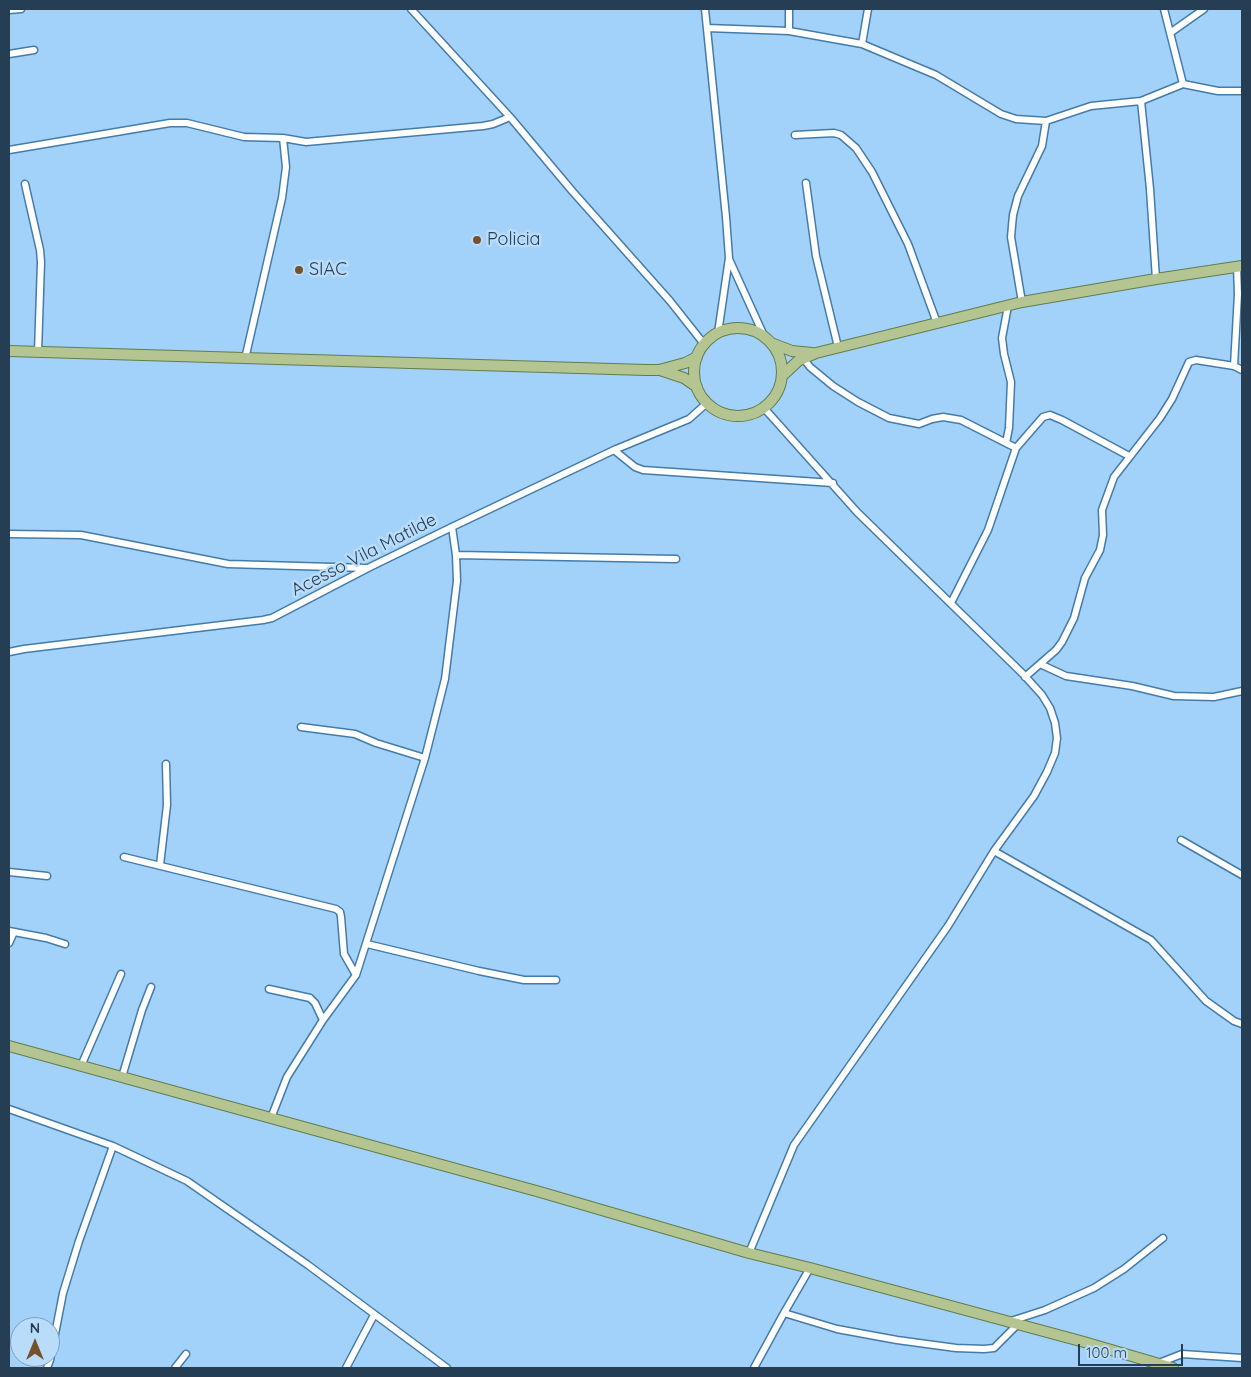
<!DOCTYPE html>
<html>
<head>
<meta charset="utf-8">
<style>
	body { margin:0 }
	#map { position:relative; width:1251px; height:1377px; overflow:hidden; background:#a2d1f9; font-family:Quicksand,sans-serif }
	canvas { display:block }
	.frame { position:absolute; inset:0; border:10px solid #263e53; pointer-events:none }
	.north { position:absolute; left:10px; top:1317px; width:50px; height:50px; box-sizing:border-box; background:#badcfb; border:1px solid #7f9db8; border-radius:50%; rotate:0deg; font-size:14px; font-weight:700; line-height:20px; text-align:center; color:#263e53 }
	.north::after { content:''; display:block; margin:auto; width:18px; height:22px; background:#76522c; clip-path:polygon(50% 0,100% 100%,50% 72%,0 100%) }
	.scale { position:absolute; left:1078px; top:1344px; width:105px; height:22px; box-sizing:border-box; border:2px solid #263e53; border-top:0; padding-left:6px; font-size:15px; line-height:18px; white-space:nowrap; color:#263e53; -webkit-text-stroke:4px #badcfb; paint-order:stroke }
</style>
</head>
<body>
<div id="map">
<canvas width="1251" height="1377"></canvas>
<div class="frame"></div>
<div class="north">N</div>
<div class="scale">100 m</div>
</div>
<script>
const g = document.querySelector('canvas').getContext('2d');
g.lineJoin = 'round';
const toPath = rows => new Path2D(rows.map(r => 'M' + r).join(''));
function stroke(path, color, width, dash) { g.strokeStyle = color; g.lineWidth = width; g.lineCap = dash ? 'butt' : 'round'; g.setLineDash(dash || []); g.stroke(path); }
function label(font, color, halo, rows, align = 'center') {
  g.font = font + ' Quicksand,sans-serif'; g.lineWidth = 5; g.setLineDash([]); g.textBaseline = 'middle'; g.strokeStyle = halo; g.fillStyle = color; for (const [text, x, y, turn = 0] of rows) {
    g.save(); g.translate(x, y); g.rotate((+turn || 0) * Math.PI / 180); g.textAlign = isNaN(turn) ? turn : align; if (halo) g.strokeText(text, 0, 0); g.fillText(text, 0, 0); g.restore();
  }
}
const street = toPath([
	[411,9,510,117,573,192,670,301,704,344],
	[705,9,726,217,729,258,718,333],
	[1164,9,1183,84],
	[9,10,21,9],
	[707,28,789,31,862,44,936,75,1001,114,1016,119,1046,121,1091,106,1141,101,1183,84,1218,91,1242,91],
	[789,31,789,9],
	[1170,33,1204,9],
	[862,44,868,9],
	[9,54,34,50],
	[1141,101,1150,189,1156,279],
	[795,135,834,133,841,135,856,148,872,172,908,244,937,323],
	[9,150,170,123,187,123,244,137,283,138,306,142,483,126,493,124,510,117],
	[806,183,816,256,838,347],
	[25,184,40,250,41,262,38,352],
	[729,259,765,338],
	[1237,267,1238,294,1234,366,1242,370],
	[1022,302,1011,237,1013,215,1018,196,1042,146,1046,121],
	[803,358,810,367,833,386,858,402,889,418,919,424,932,419,943,417,961,420,1016,448,1043,417,1050,415,1062,420,1129,456],
	[245,359,282,198,286,167,283,138],
	[1006,443,1009,428,1011,382,1004,354,1002,338,1008,306],
	[614,450,635,467,643,470,833,483],
	[9,534,81,535,228,564,367,568],
	[456,555,676,559],
	[951,603,988,530,1016,448],
	[9,652,24,649,263,620,272,618,368,568,452,527,614,450,689,419,707,403],
	[1040,664,1066,676,1132,686,1174,696,1214,697,1242,691],
	[1025,677,1056,650,1062,642,1074,618,1085,578,1100,550,1103,535,1102,510,1114,477,1160,418,1172,399,1189,362,1196,360,1234,366],
	[301,727,355,734,376,743,425,758],
	[1181,840,1242,875],
	[994,851,1151,940,1206,1001,1234,1021,1242,1024],
	[124,857,336,909,340,912,341,917,344,954,356,975],
	[160,865,167,805,166,764],
	[9,872,47,876],
	[9,931,46,938,65,944],
	[9,943,14,932],
	[367,944,479,971,524,980,556,980],
	[269,989,310,998,315,1003,323,1020],
	[81,1066,121,974],
	[122,1077,142,1010,151,987],
	[9,1109,113,1146,187,1181,308,1265,447,1368],
	[271,1118,287,1077,323,1020,356,975,425,758,445,679,457,581,456,555,452,527],
	[749,1253,794,1145,948,926,994,851,1034,796,1047,772,1055,753,1057,738,1055,723,1050,708,1042,695,1023,674,857,512,764,408],
	[784,1313,837,1329,897,1340,956,1348,984,1349,994,1348,1018,1324],
	[1011,1321,1045,1310,1094,1288,1124,1269,1163,1238],
	[1159,1363,1182,1354,1242,1358],
	[47,1368,50,1360,63,1293,79,1241,113,1146],
	[175,1368,186,1354],
	[346,1368,374,1315],
	[754,1368,784,1313,810,1268]
]);
const primary = toPath([
	'694 372a44 44 0 1 1 88 0a44 44 0 1 1-88 0Z',
	[771,343,792,351,812,353],
	[9,351,646,370,659,370,685,363,697,357],
	[660,370,684,378,697,387],
	[782,376,798,361,816,353,1022,302,1156,279,1242,266],
	[9,1046,540,1192,749,1253,810,1268,1084,1342,1173,1368]
]);
const markers = [
	[477,240,5,"#76522c"],
	[299,270,5,"#76522c"]
];
const poiNames = [
	["Policia",487,240],
	["SIAC",309,270]
];
const streetNames = [
	["Acesso Vila Matilde",364,555,-27]
];
stroke(street, '#437caa', 9);
stroke(primary, '#627d4c', 12);
stroke(street, '#fff', 6);
stroke(primary, '#b4c592', 10);
for (const [x, y, r, color] of markers) { const dot = new Path2D(); dot.arc(x, y, r, 0, 2 * Math.PI); g.fillStyle = color; g.fill(dot); stroke(dot, '#badcfb', 2); }
label('18px', '#263e53', '#badcfb', poiNames, 'left');
label('18px', '#263e53', '#badcfb', streetNames);
</script>
</body>
</html>
